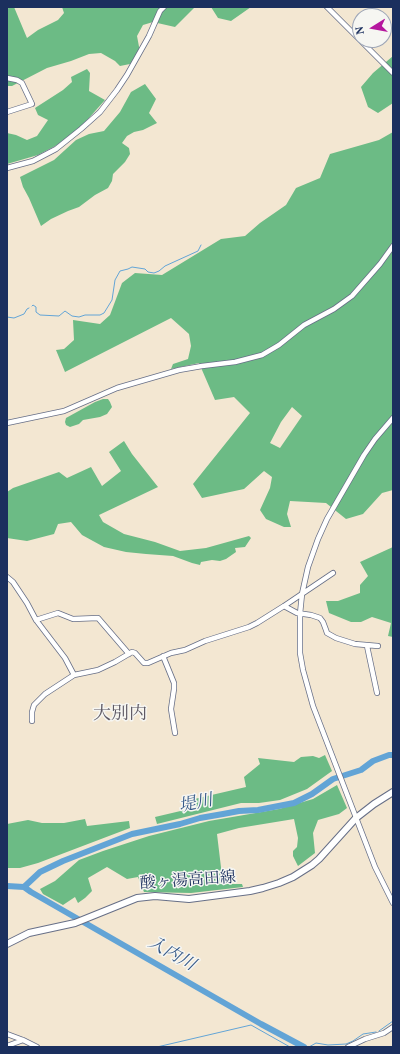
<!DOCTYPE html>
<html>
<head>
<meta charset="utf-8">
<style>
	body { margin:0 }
	#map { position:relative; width:400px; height:1054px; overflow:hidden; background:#f3e7d2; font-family:Vollkorn,serif }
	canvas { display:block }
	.frame { position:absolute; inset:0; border:8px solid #1b2f5e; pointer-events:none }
	.north { position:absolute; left:352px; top:8px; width:40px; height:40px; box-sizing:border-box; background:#f6f6f2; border:1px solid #9ea6b7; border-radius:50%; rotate:259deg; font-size:11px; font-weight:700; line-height:16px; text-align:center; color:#1b2f5e }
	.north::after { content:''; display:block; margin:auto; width:14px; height:18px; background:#b5179e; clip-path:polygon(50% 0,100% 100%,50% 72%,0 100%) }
</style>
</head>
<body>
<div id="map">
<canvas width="400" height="1054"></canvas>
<div class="frame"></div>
<div class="north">N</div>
</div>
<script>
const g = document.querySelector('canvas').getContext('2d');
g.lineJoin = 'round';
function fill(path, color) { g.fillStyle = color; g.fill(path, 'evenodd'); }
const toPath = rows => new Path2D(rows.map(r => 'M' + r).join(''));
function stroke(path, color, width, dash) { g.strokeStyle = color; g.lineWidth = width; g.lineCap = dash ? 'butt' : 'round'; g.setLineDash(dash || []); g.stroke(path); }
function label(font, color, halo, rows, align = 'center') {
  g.font = font + ' Vollkorn,"Noto Serif JP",serif'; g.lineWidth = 3; g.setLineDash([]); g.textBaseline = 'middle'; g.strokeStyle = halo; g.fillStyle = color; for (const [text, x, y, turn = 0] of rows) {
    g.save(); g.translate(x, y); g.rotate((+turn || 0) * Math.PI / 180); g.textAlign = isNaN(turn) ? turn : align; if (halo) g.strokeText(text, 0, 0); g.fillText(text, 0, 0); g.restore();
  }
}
const forest = toPath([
	[10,7,14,7,27,38,38,30,58,20,64,13,62,7,195,7,175,27,153,22,143,25,137,36,140,52,135,63,120,66,115,61,101,53,89,54,71,61,47,68,12,86,7,86,7,9],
	[211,7,251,7,231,21,218,18],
	[393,56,393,103,378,113,368,107,361,87,373,73],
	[87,69,90,73,89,91,105,100,80,128,57,145,38,155,7,164,7,133,16,135,27,140,37,136,48,120,38,115,35,108,63,90,72,82,71,77],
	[145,84,156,99,149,113,157,123,143,130,134,132,127,136,122,143,129,148,130,154,125,162,113,174,112,181,108,188,95,195,79,207,68,211,51,219,41,226,29,198,23,187,20,177,54,160,76,140,89,134,104,131,120,112,131,92],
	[393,132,393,490,382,493,363,514,346,519,326,503,290,501,287,514,291,527,284,527,266,519,260,510,270,488,272,477,264,471,244,489,202,498,193,484,250,413,234,397,215,400,199,363,171,369,173,364,188,359,191,346,189,334,171,318,65,372,56,350,64,349,74,340,73,320,100,324,110,315,122,283,135,273,162,275,221,239,245,236,260,223,286,205,296,188,320,178,330,154,379,140],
	[292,407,302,416,280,448,270,443,281,422],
	[103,399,108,399,110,402,112,407,107,414,100,417,83,420,79,424,70,427,66,425,65,422,66,418,95,402],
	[124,441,132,454,158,487,99,515,103,522,124,534,155,542,180,551,206,548,249,536,251,538,245,547,235,548,236,552,226,559,220,561,212,560,201,562,200,565,192,563,173,556,146,554,126,552,104,547,82,535,71,522,58,524,54,534,27,541,7,538,7,492,13,488,59,472,67,478,91,467,102,486,121,471,109,452],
	[393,547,393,637,388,636,391,623,372,617,361,622,351,622,329,613,326,601,338,601,360,593,360,585,368,576,360,562],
	[325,755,332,771,307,789,280,800,259,803,241,803,157,824,155,817,189,809,190,800,246,787,244,777,260,764,258,758,294,762,301,757,313,756,319,758],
	[337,785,347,808,339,814,318,820,313,833,315,853,298,866,293,856,293,851,297,847,298,838,294,819,239,828,217,834,223,884,242,884,243,887,191,893,144,892,138,877,127,879,107,867,88,878,92,891,85,898,78,903,75,897,63,905,43,894,40,889,55,881,79,860,103,851,149,836,209,821,279,809,313,799],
	[85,819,87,826,129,821,130,828,38,863,20,868,7,868,7,824,28,820,42,823,64,823]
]);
const stream = toPath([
	[32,306,33,305,36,307,36,312,40,315,59,316,65,311,72,316,79,317,85,315,100,315,104,313,112,300,115,280,120,271,128,269,132,267,145,269,148,272,154,273,159,271,165,266,198,251,201,245],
	[7,317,14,318,24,314,27,309,29,308],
	[379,1031,393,1021],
	[157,1047,251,1025,290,1047],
	[309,1047,316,1043,328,1045,346,1044,353,1041,363,1034,376,1032]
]);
const river = toPath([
	[7,886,24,887,40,872,63,861,132,834,180,824,200,818,223,814,239,811,258,810,294,803,312,794,333,779,361,770,373,761,389,755,393,755],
	[24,887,31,892,261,1024,304,1047]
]);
const minor = toPath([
	[327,7,393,73],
	[7,78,17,80,22,83,32,104,7,112],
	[7,168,33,161,56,149,81,129,100,112,117,90,127,75,149,36,160,11,164,7],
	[393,418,375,439,364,455,327,519,318,539,308,567,302,594,300,614,300,653,303,670,313,706,375,867,393,903],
	[7,423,64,411,117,388,179,370,202,366,235,362,262,355,279,345,304,325,334,309,352,296,380,264,393,246],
	[7,577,13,582,27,603,36,620,65,658,74,675],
	[284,606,297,613,311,615,320,618,323,622,326,630,327,633,336,638,355,644,378,646],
	[36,620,58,613,73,619,98,618,129,654],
	[367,646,377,693],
	[163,656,174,683,174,689,171,709,175,733],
	[32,721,32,712,34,705,45,694,74,675,98,670,115,662,132,652,135,653,144,663,148,663,171,653,185,650,205,641,249,627,257,623,284,606,333,573],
	[7,1034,23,1040,37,1047],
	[7,1046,23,1040],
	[348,1047,365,1039,384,1033,393,1027]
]);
const major = toPath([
	[7,944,29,933,75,923,137,898,155,896,189,899,250,891,263,888,279,883,293,877,312,865,319,859,356,818,374,804,393,792]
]);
const streetNames = [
	["酸ヶ湯高田線",188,882,-4]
];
const waterNames = [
	["堤川",196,805,-12],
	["入内川",171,955,30]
];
const quarterNames = [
	["大別内",120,716]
];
fill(forest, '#6cbb85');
stroke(stream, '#62a4d6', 1);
stroke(river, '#62a4d6', 6);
stroke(minor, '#676f87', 6);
stroke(major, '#676f87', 8);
stroke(minor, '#fff', 4.5);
stroke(major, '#fff', 6);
label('16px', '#1b2f5e', '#f6f6f2', streetNames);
label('italic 17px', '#345888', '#f6f6f2', waterNames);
label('18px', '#5e5964', '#f6f6f2', quarterNames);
</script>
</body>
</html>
